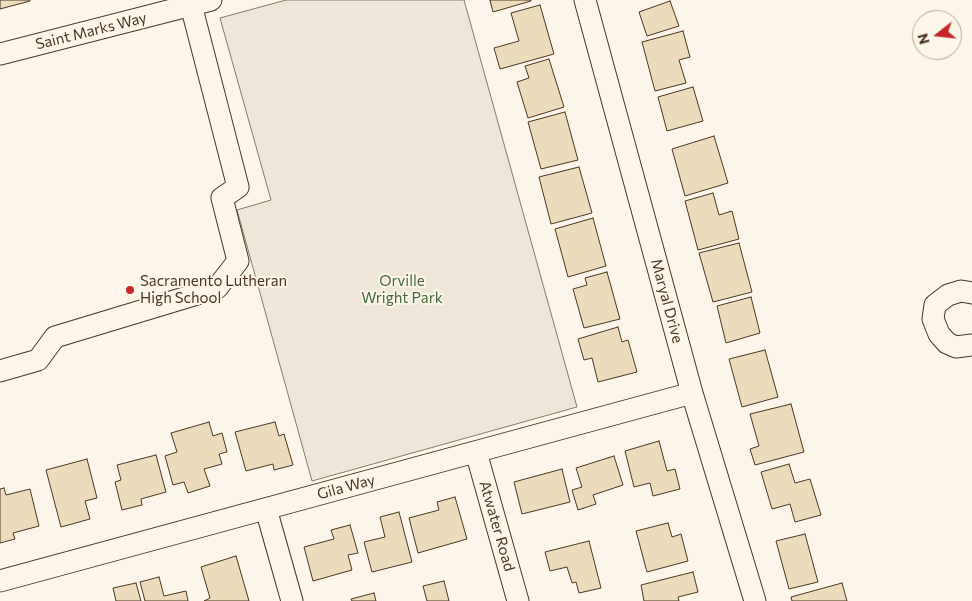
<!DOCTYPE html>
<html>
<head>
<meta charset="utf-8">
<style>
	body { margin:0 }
	#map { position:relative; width:972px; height:601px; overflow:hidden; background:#fbf6e9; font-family:Commissioner,sans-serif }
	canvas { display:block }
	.north { position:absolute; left:912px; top:10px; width:50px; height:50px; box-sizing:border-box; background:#fbf6e9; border:1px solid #b4a999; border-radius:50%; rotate:254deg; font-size:14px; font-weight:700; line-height:20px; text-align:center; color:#4a3520 }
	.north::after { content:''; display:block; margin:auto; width:18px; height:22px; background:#c62828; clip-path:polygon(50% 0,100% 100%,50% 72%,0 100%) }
</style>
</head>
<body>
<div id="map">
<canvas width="972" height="601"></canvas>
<div class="north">N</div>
</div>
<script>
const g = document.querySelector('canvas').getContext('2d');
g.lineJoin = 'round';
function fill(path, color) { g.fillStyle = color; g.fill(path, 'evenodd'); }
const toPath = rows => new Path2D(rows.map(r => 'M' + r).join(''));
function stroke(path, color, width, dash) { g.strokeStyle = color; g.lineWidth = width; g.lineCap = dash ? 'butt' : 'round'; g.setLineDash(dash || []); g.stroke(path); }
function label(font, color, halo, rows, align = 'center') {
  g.font = font + ' Commissioner,sans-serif'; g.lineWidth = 4; g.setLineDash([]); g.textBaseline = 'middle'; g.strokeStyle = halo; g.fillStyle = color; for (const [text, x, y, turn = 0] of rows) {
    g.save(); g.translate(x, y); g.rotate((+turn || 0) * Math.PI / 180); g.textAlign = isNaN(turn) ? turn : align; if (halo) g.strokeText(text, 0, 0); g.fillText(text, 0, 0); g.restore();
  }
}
const green = toPath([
	[286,0,464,0,577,407,312,481,237,210,271,200,220,18,286,0]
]);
const building = toPath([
	[0,0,30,0,30,1,0,9,0,0],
	[490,0,531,0,531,1,493,12,490,0],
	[670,1,679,26,647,36,639,12,670,1],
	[540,5,554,54,500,69,494,48,519,41,511,13,540,5],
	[683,31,690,57,679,60,686,83,655,91,642,42,683,31],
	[549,59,564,107,528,118,517,82,529,78,525,66,549,59],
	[693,87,703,121,667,131,658,97,693,87],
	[565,112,578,160,541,169,528,122,565,112],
	[714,136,728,183,685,196,672,149,714,136],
	[579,167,592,213,551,224,539,177,579,167],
	[713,193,719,215,732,211,739,239,698,250,685,201,713,193],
	[593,218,606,266,568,277,555,229,593,218],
	[739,243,752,292,713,302,699,253,739,243],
	[607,272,620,319,584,328,573,289,587,285,585,278,607,272],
	[751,297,760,333,726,343,717,306,751,297],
	[618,327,622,342,628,340,637,372,598,382,592,358,584,360,578,339,618,327],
	[765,350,778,397,742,407,729,359,765,350],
	[791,404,804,452,755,465,750,449,759,446,750,414,791,404],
	[209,422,213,436,222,433,227,452,219,454,222,464,204,469,210,486,188,493,184,482,173,485,165,456,177,452,171,433,209,422],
	[275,422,279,436,284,434,293,465,274,470,273,464,246,471,235,432,275,422],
	[659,441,667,471,675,469,680,489,653,496,650,483,634,487,625,451,659,441],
	[156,455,166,492,141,499,142,505,122,510,115,482,121,480,117,465,156,455],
	[614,456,623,485,593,495,596,504,578,510,572,490,582,487,576,468,614,456],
	[87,459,97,498,85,501,90,519,61,527,46,470,87,459],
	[789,464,795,483,810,479,821,515,795,522,790,504,772,509,761,472,789,464],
	[562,469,570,502,522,514,514,482,562,469],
	[4,488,6,495,30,489,39,526,13,533,15,539,0,543,0,489,4,488],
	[455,497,467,539,418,553,409,518,439,510,437,502,455,497],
	[399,512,412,562,372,572,364,542,385,537,380,517,399,512],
	[668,523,672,537,681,534,688,561,647,572,636,531,668,523],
	[350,525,358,553,348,555,352,570,313,581,304,547,334,539,331,530,350,525],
	[805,534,818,582,789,589,776,541,805,534],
	[589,541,601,588,579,593,576,582,572,583,567,567,550,571,545,552,589,541],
	[236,556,249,601,204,601,210,598,201,567,236,556],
	[693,572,698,592,678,597,679,601,644,601,641,585,693,572],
	[159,577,164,596,186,591,188,601,145,601,140,582,159,577],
	[444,581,449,601,427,601,423,586,444,581],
	[136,583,141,601,116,601,113,588,136,583],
	[842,583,847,601,792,601,791,597,842,583],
	[374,593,376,601,352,601,351,599,374,593]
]);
const minor = toPath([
	[585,0,692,393,755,601],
	[0,54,211,0],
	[972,293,961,291,948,295,935,305,933,319,939,334,947,343,956,347,972,345],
	[0,371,38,360,55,337,217,288,238,261,222,198,238,187,191,5],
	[476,452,518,601],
	[266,509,292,601],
	[0,581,692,393]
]);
const markers = [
	[130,290,5,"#c62828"]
];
const streetNames = [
	["Saint Marks Way",91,31,-14],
	["Maryal Drive",667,301,75],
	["Gila Way",346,487,-15],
	["Atwater Road",497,526,74]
];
const poiNames = [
	["Sacramento Lutheran",140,281],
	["High School",140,298]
];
const parkNames = [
	["Orville",402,281],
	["Wright Park",402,298]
];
fill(green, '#ede6d9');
stroke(green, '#887966', 1);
fill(building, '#ecdcbc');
stroke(building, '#4a3520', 1);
stroke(minor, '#4a3520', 23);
stroke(minor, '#fbf6e9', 21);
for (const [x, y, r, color] of markers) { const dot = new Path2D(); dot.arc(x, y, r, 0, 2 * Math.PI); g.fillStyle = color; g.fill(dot); stroke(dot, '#fbf6e9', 2); }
label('15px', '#4a3520', '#fbf6e9', streetNames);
label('15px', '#4a3520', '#fbf6e9', poiNames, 'left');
label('15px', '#436837', '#fbf6e9', parkNames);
</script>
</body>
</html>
